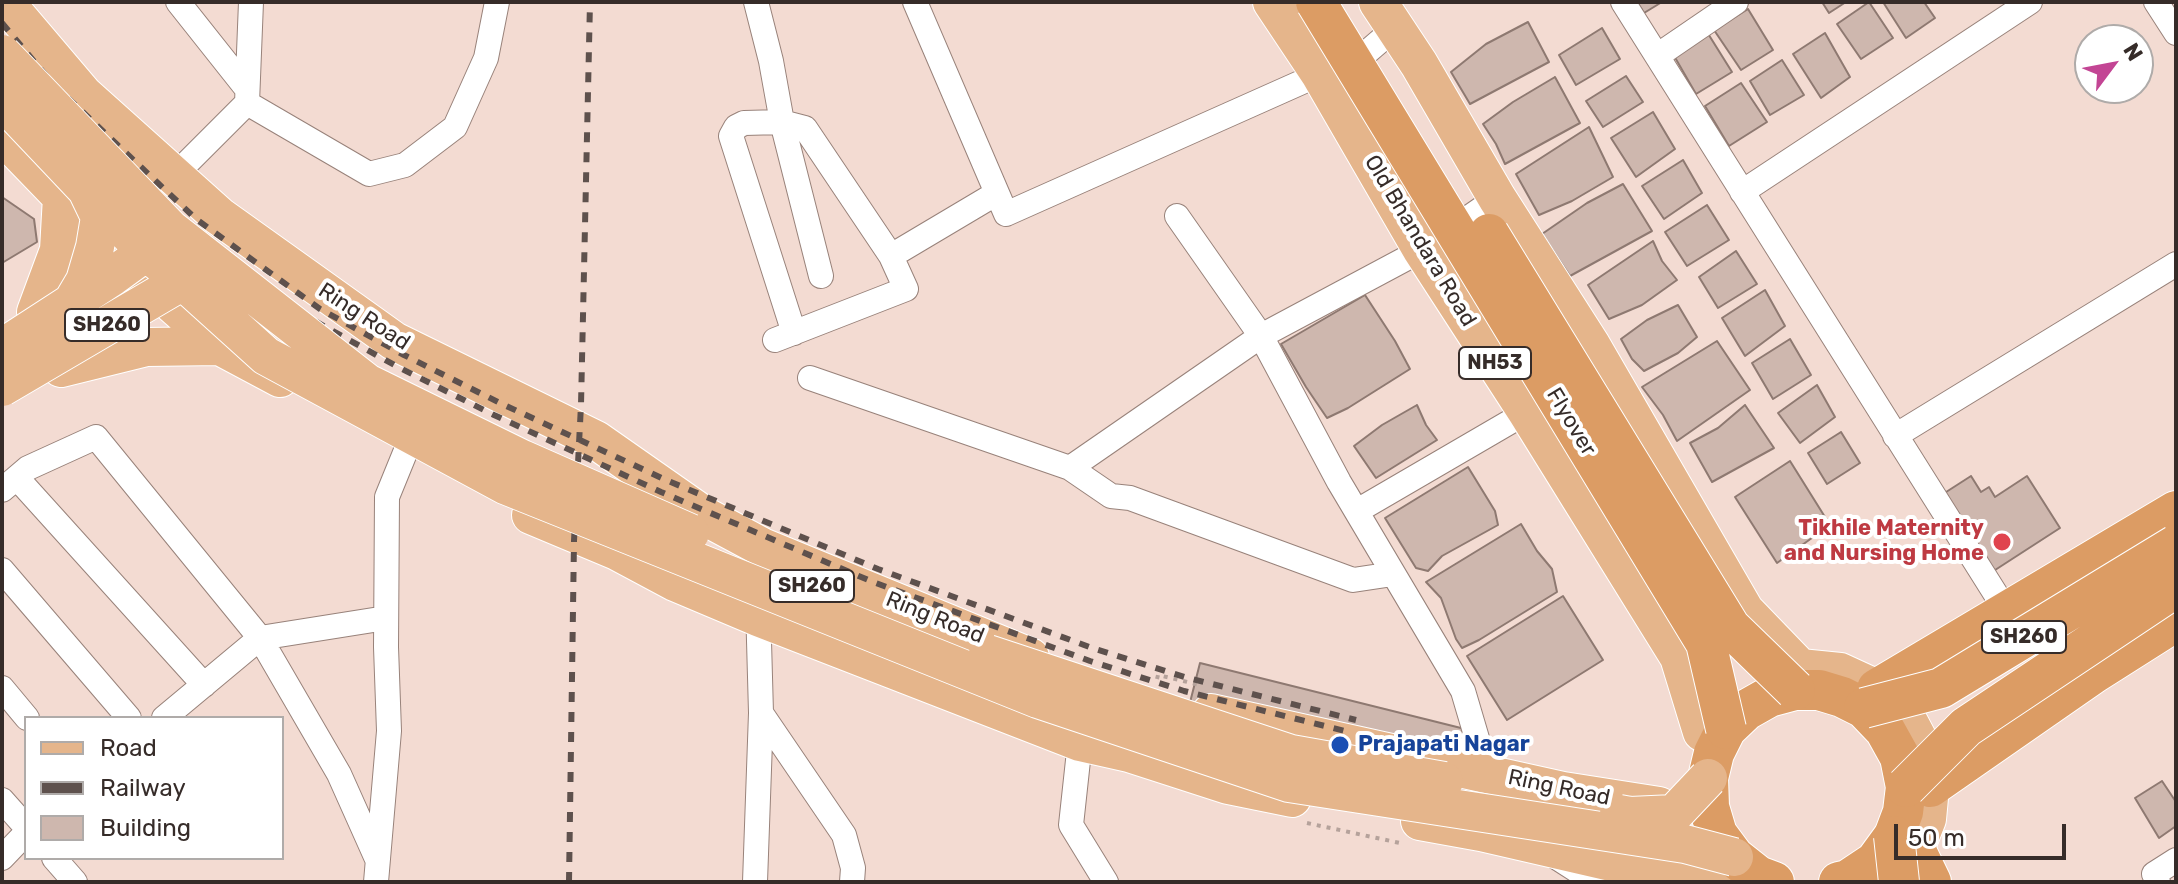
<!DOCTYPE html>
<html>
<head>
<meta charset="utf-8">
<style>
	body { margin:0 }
	#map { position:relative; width:2178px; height:884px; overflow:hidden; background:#f3dbd2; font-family:Rubik,sans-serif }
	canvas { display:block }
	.frame { position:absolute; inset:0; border:4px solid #362c29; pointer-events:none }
	.legend { position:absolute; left:24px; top:716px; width:260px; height:144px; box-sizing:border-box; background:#fff; border:2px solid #afaba9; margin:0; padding:10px 14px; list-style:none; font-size:24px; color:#362c29 }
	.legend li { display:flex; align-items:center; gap:16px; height:40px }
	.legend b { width:40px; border:2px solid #afaba9 }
	.north { position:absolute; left:2074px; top:24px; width:80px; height:80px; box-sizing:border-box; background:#fff; border:2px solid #afaba9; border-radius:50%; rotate:58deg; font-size:22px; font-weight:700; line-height:32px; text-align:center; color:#362c29 }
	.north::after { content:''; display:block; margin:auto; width:28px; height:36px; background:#c34594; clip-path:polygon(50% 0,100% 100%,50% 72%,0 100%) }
	.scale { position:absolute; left:1894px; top:824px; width:172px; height:36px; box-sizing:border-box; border:4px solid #362c29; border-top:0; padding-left:10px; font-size:24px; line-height:28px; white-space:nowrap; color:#362c29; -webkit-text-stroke:6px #fff; paint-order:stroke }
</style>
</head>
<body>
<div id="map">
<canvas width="2178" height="884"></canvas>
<div class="frame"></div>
<ul class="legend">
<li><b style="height:10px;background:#e5b58b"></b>Road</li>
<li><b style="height:10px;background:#5e514d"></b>Railway</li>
<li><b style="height:22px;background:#ceb7ae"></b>Building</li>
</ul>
<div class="north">N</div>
<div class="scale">50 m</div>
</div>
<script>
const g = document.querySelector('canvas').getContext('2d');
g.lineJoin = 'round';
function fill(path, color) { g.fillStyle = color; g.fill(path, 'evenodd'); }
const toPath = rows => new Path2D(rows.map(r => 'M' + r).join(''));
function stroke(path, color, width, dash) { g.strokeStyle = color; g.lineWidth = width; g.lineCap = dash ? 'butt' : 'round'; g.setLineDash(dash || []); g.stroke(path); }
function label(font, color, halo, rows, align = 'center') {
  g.font = font + ' Rubik,sans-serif'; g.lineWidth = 8; g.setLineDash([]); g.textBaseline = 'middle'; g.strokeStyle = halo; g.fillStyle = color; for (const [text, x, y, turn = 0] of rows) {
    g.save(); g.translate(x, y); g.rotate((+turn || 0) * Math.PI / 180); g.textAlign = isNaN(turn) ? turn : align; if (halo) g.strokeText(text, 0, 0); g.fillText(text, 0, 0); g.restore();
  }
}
const building = toPath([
	[1637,2,1662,2,1644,13,1637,2],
	[1822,2,1846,2,1829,13,1822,2],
	[1869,2,1893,38,1861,59,1837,24,1869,2],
	[1883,2,1924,2,1935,18,1906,38,1883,2],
	[1748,9,1773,50,1741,70,1714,30,1748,9],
	[1528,22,1549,62,1470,104,1451,72,1486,44,1528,22],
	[1602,28,1620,59,1576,85,1559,55,1602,28],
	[1707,32,1732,72,1696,94,1673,54,1707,32],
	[1825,33,1850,77,1821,98,1793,54,1825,33],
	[1782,60,1804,95,1770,115,1750,81,1782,60],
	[1626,76,1643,102,1603,127,1586,101,1626,76],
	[1555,77,1580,123,1505,164,1496,144,1483,124,1513,102,1555,77],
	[1741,83,1767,122,1729,146,1705,106,1741,83],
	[1653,112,1675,149,1636,177,1611,138,1653,112],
	[1589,127,1613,177,1572,201,1539,215,1516,174,1589,127],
	[1683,160,1702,193,1664,219,1642,186,1683,160],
	[1623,184,1652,231,1570,276,1542,234,1587,203,1623,184],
	[2,197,34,219,37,242,2,263,2,197],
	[1707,205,1729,240,1687,266,1665,232,1707,205],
	[1653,241,1662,261,1677,280,1642,305,1609,319,1588,285,1653,241],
	[1736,251,1757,284,1718,308,1699,277,1736,251],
	[1765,290,1785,326,1745,356,1722,318,1765,290],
	[1365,295,1395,341,1410,369,1348,408,1327,418,1306,387,1281,344,1365,295],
	[1678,305,1697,337,1678,353,1644,371,1632,359,1621,339,1647,320,1678,305],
	[1790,339,1811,375,1773,399,1752,363,1790,339],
	[1717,341,1750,390,1677,441,1663,415,1642,387,1717,341],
	[1817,385,1835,417,1800,443,1778,413,1817,385],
	[1417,405,1426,425,1437,440,1376,478,1354,446,1382,425,1417,405],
	[1745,405,1774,448,1712,482,1690,443,1718,428,1745,405],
	[1841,432,1860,463,1827,484,1808,453,1841,432],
	[1790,461,1830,525,1777,563,1735,497,1790,461],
	[1468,467,1495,511,1498,525,1442,556,1428,571,1416,568,1385,518,1468,467],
	[1971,476,1981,492,1989,487,1995,497,2027,476,2060,528,1992,572,1943,494,1971,476],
	[1521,524,1537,551,1552,569,1557,592,1479,640,1462,648,1456,639,1441,598,1426,582,1521,524],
	[1563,596,1603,660,1507,720,1467,656,1563,596],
	[1200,663,1485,734,1466,813,1180,742,1200,663],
	[2162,781,2176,802,2176,826,2159,838,2135,798,2162,781]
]);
const path = toPath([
	[1157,679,1158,675,1200,685],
	[1307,823,1400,843]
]);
const minor = toPath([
	[178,2,247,89],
	[756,2,771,61,782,122,821,276],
	[915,2,1006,214,1320,74,1352,65,1395,28],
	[1623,2,2007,612],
	[2156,2,2176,33],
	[1657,56,1736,2],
	[247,103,369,174,405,165,455,127,486,58,497,2],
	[174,176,247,103,251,2],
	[1742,192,2030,2],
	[1177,216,1261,336,1339,482,1463,691,1481,752,1482,772],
	[794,333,731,136,736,127,744,123,782,122,805,128,891,256],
	[775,340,906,289,891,256,997,193],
	[810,378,1070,468,1261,336,1422,250,1497,198],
	[1895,436,2176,264],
	[1070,468,1111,496,1130,498,1353,580,1393,574],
	[17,478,204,685],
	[2,490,28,468,96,437,260,638,386,618],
	[1357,511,1527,412],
	[2,570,129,718],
	[2,688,27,718],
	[761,713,844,835,853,868,852,882],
	[164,718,260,638,339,774,377,859],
	[1080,742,1071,825,1106,882],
	[2,800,26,827],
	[1556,857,1595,882],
	[2,858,26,833],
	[54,858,75,882],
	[376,882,389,731,386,647,387,497,407,448],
	[755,882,761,713,758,605],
	[2158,882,2154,874,2176,860]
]);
const primary = toPath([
	[5,2,84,95,219,216,394,341,596,440,706,517,762,547,1030,657],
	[1272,2,1320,74,1422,250,1527,412,1679,657,1702,732],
	[1378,2,1419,64,1497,198,1591,345,1745,611,1800,668],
	[2,135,62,197,118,246,149,283,220,346,280,378],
	[36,312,59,250,62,197],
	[61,368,146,347,220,346],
	[531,515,617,551,675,582,758,617,1080,742,1129,753,1228,785,1292,798],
	[1776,674,1800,668,1840,672,1877,689,1905,715,1923,749,1930,787,1927,819,1915,849,1894,875],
	[1211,713,1563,791,1659,806],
	[1420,821,1481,832,1685,879,1717,867]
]);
const trunk = toPath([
	[1877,689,2176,511],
	[1930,787,2094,673,2176,621],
	[1915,849,1931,882],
	[1774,882,1758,876,1734,857,1717,834,1709,807,1708,778,1714,753,1726,729,1746,710,1769,697,1795,690,1819,690,1842,697,1864,708,1885,730,1900,757,1906,787,1903,812,1894,836,1875,862,1848,880,1839,882]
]);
const rail = toPath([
	[2,23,53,84,196,219,320,309,404,355,500,403,666,480,878,569,1095,649,1188,678,1356,720],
	[2,44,43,94,187,230,313,320,398,367,494,415,661,492,873,582,1090,661,1184,691,1353,733],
	[569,882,574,541,581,405,590,2]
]);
const primaryBridge = toPath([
	[2,54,170,229],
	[2,100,146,252,183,281,266,356,505,485,1038,699,1289,783,1685,844,1734,857],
	[72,303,85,281,95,247,100,217,87,190],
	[2,348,113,276,146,252,170,229,367,383,522,459,690,533],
	[2,387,203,269],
	[988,654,1291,754,1444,781],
	[1619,814,1630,816,1674,814,1708,778]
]);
const trunkBridge = toPath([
	[1316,2,1706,643,1726,729],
	[1489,234,1730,627,1795,690],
	[1864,708,1941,688,2176,545],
	[1906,787,1966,727,2176,587],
	[1894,836,1899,882]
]);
const markers = [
	[2002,542,10,"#e0444e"],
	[1340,745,10,"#1a4fb4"]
];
const shields = [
	[107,325,84],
	[1495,363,72],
	[812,586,84],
	[2024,637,84]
];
const shieldNames = [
	["SH260",107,325],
	["NH53",1495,363],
	["SH260",812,586],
	["SH260",2024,637]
];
const streetNames = [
	["Old Bhandara Road",1420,241,59],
	["Ring Road",364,317,33],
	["Flyover",1571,422,59],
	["Ring Road",935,618,22],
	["Ring Road",1559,788,12]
];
const healthNames = [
	["Tikhile Maternity",1984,529],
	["and Nursing Home",1984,554]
];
const transitNames = [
	["Prajapati Nagar",1358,745]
];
fill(building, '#ceb7ae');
stroke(building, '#8e7971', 2);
stroke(minor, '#98827a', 26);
stroke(primary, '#fff', 40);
stroke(trunk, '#fff', 42);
stroke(path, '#b5a29b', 4, [4, 6]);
stroke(minor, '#fff', 24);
stroke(primary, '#e5b58b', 38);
stroke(trunk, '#dc9c64', 40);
stroke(rail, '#5e514d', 6, [10, 10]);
stroke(primaryBridge, '#fff', 40, []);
stroke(trunkBridge, '#fff', 42, []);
stroke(primaryBridge, '#e5b58b', 38);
stroke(trunkBridge, '#dc9c64', 40);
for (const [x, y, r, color] of markers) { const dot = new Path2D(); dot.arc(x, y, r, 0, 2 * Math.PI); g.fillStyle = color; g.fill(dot); stroke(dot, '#fff', 3); }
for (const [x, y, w] of shields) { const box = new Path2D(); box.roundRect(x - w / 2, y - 16, w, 32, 6); g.fillStyle = '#fff'; g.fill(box); stroke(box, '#362c29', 2); }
label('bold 20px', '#362c29', null, shieldNames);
label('22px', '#362c29', '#fff', streetNames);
label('bold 22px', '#be3a42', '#fff', healthNames, 'right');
label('bold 22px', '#164399', '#fff', transitNames, 'left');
</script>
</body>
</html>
